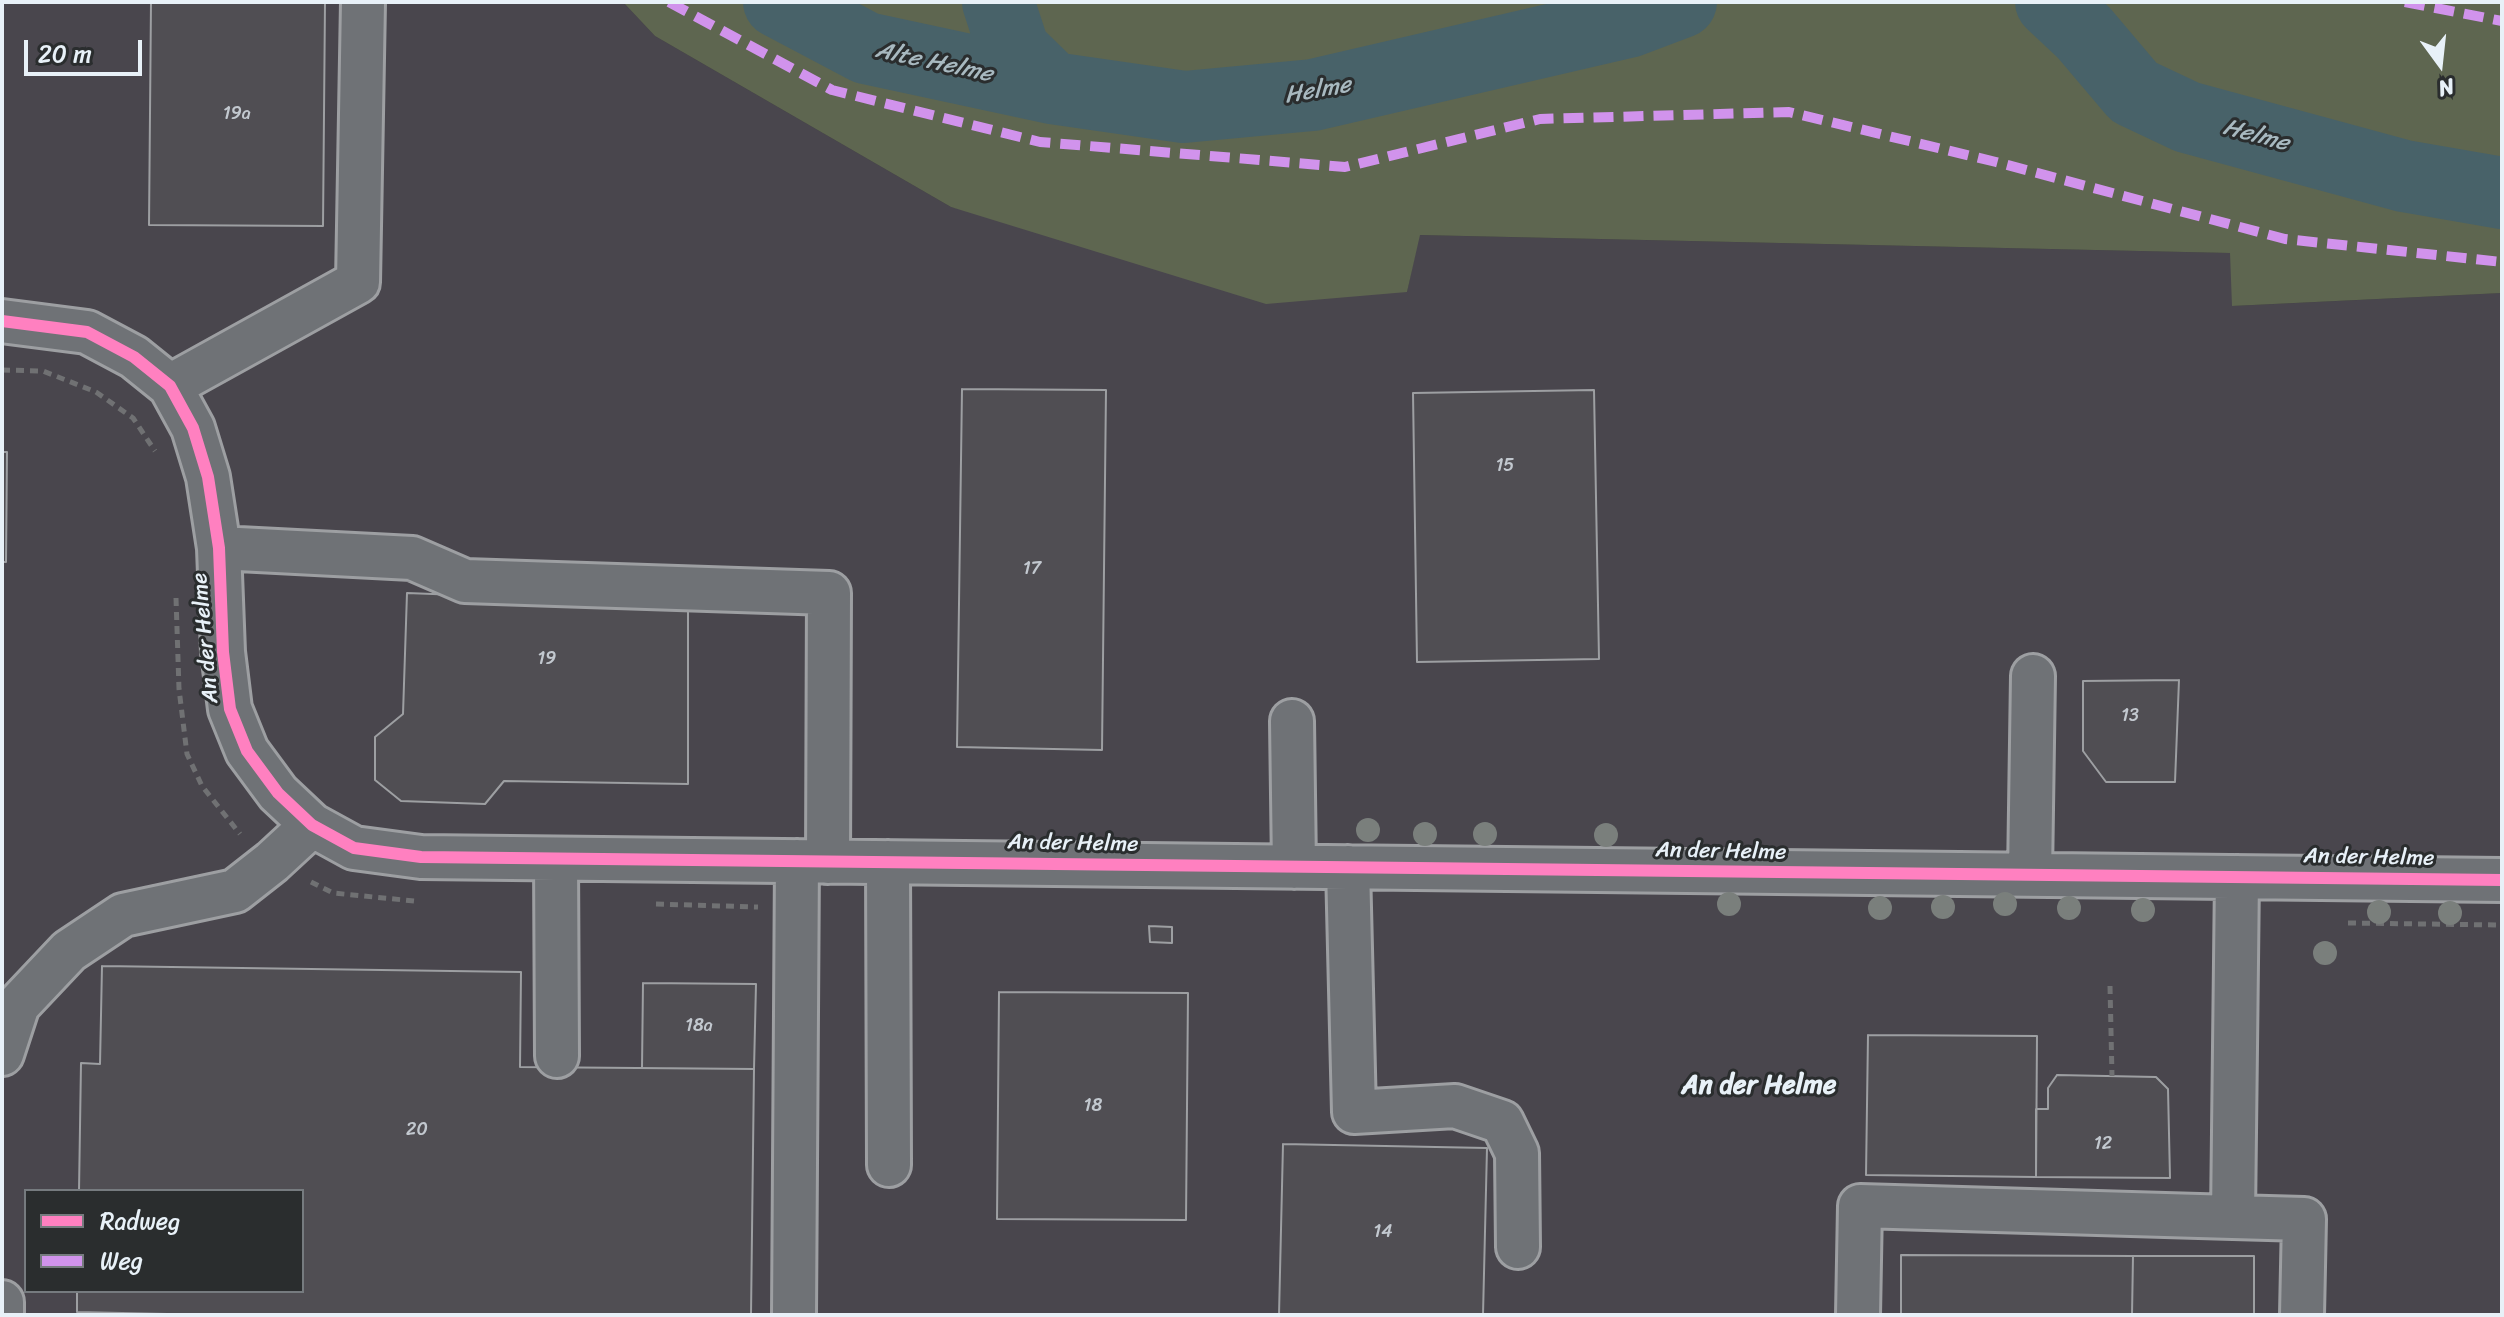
<!DOCTYPE html>
<html>
<head>
<meta charset="utf-8">
<style>
	body { margin:0 }
	#map { position:relative; width:2504px; height:1317px; overflow:hidden; background:#3c3b3f; font-family:Sriracha,sans-serif }
	canvas { display:block }
	.frame { position:absolute; inset:0; border:4px solid #e8f1f8; pointer-events:none }
	.legend { position:absolute; left:24px; top:1189px; width:280px; height:104px; box-sizing:border-box; background:#2a2d2e; border:2px solid #767b7f; margin:0; padding:10px 14px; list-style:none; font-size:24px; color:#e8f1f8 }
	.legend li { display:flex; align-items:center; gap:16px; height:40px }
	.legend b { width:40px; border:2px solid #767b7f }
	.north { position:absolute; left:2400px; top:24px; width:80px; height:80px; -webkit-text-stroke:6px #2a2d2e; paint-order:stroke; rotate:165deg; font-size:22px; font-weight:700; line-height:32px; text-align:center; color:#e8f1f8 }
	.north::after { content:''; display:block; margin:auto; width:28px; height:36px; background:#e8f1f8; clip-path:polygon(50% 0,100% 100%,50% 72%,0 100%) }
	.scale { position:absolute; left:24px; top:40px; width:118px; height:36px; box-sizing:border-box; border:4px solid #e8f1f8; border-top:0; padding-left:10px; font-size:24px; line-height:28px; white-space:nowrap; color:#e8f1f8; -webkit-text-stroke:6px #2a2d2e; paint-order:stroke }
</style>
</head>
<body>
<div id="map">
<canvas width="2504" height="1317"></canvas>
<div class="frame"></div>
<ul class="legend">
<li><b style="height:10px;background:#ff80c0"></b>Radweg</li>
<li><b style="height:10px;background:#d193ec"></b>Weg</li>
</ul>
<div class="north">N</div>
<div class="scale">20 m</div>
</div>
<script>
const g = document.querySelector('canvas').getContext('2d');
g.lineJoin = 'round';
function fill(path, color) { g.fillStyle = color; g.fill(path, 'evenodd'); }
const toPath = rows => new Path2D(rows.map(r => 'M' + r).join(''));
function stroke(path, color, width, dash) { g.strokeStyle = color; g.lineWidth = width; g.lineCap = dash ? 'butt' : 'round'; g.setLineDash(dash || []); g.stroke(path); }
function label(font, color, halo, rows, align = 'center') {
  g.font = font + ' Sriracha,sans-serif'; g.lineWidth = 6; g.setLineDash([]); g.textBaseline = 'middle'; g.strokeStyle = halo; g.fillStyle = color; for (const [text, x, y, turn = 0] of rows) {
    g.save(); g.translate(x, y); g.rotate((+turn || 0) * Math.PI / 180); g.textAlign = isNaN(turn) ? turn : align; if (halo) g.strokeText(text, 0, 0); g.fillText(text, 0, 0); g.restore();
  }
}
const built = toPath([
	[2,2,623,2,655,36,951,207,1407,292,1419,235,2231,253,2233,306,2502,293,2502,1315,2,1315],
	[26,1191,302,1191,302,1291,26,1291]
]);
const green = toPath([
	[623,2,2502,2,2502,293,2232,306,2230,253,1420,235,1407,292,1266,304,951,207,655,36]
]);
const river = toPath([
	[779,2,866,48,1052,88],
	[998,2,1014,51,1052,88,1184,107,1313,95,1628,22,1681,2],
	[2051,2,2084,33,2134,92,2187,117,2404,176,2502,193]
]);
const building = toPath([
	[151,2,325,2,323,226,149,225,151,2],
	[962,389,1106,390,1102,750,957,747,962,389],
	[1594,390,1599,659,1417,662,1413,393,1594,390],
	[2,452,7,452,6,562,2,562,2,452],
	[407,593,688,604,688,784,504,781,485,804,401,801,375,780,375,737,403,714,407,593],
	[2179,680,2175,782,2106,782,2083,751,2083,681,2179,680],
	[1149,926,1172,927,1172,943,1150,942,1149,926],
	[102,966,521,972,520,1067,754,1069,751,1315,212,1315,77,1312,77,1291,302,1291,302,1191,79,1191,81,1063,100,1064,102,966],
	[643,983,756,984,754,1069,642,1068,643,983],
	[999,992,1188,993,1186,1220,997,1219,999,992],
	[1868,1035,2037,1036,2036,1177,1866,1175,1868,1035],
	[2057,1075,2156,1077,2168,1089,2170,1178,2036,1177,2036,1109,2048,1109,2048,1088,2057,1075],
	[1283,1144,1487,1148,1483,1315,1279,1315,1283,1144],
	[1901,1255,2133,1256,2132,1315,1901,1315,1901,1255],
	[2133,1256,2254,1256,2254,1315,2132,1315,2133,1256]
]);
const path = toPath([
	[2,370,43,371,96,392,133,418,155,451],
	[176,598,179,689,187,754,202,786,240,834],
	[311,882,333,893,414,901],
	[656,904,758,907],
	[2348,923,2502,925],
	[2110,986,2112,1076]
]);
const minor = toPath([
	[2,321,87,332,134,357,170,386,193,428,208,477,219,548,223,652,230,709,247,751,278,793,312,825,354,848,421,857,2502,880],
	[170,386,358,282,363,2],
	[219,548,412,558,465,581,829,593,828,862],
	[1292,721,1294,867],
	[556,859,557,1056],
	[888,862,889,1165],
	[1348,867,1354,1112,1455,1106,1502,1122,1517,1153,1518,1247],
	[2030,875,2033,676],
	[2237,877,2233,1217,2304,1219,2302,1315],
	[2,1054,18,1005,69,951,123,915,235,891,272,862,312,825],
	[2,1302,2,1315],
	[794,1315,797,861],
	[1858,1315,1860,1206,2233,1217]
]);
const quiet = toPath([
	[669,2,832,90,1040,142,1345,167,1540,119,1789,112,1996,162,2285,239,2502,262],
	[2405,2,2502,21]
]);
const cycleway = toPath([
	[2,321,87,332,134,357,170,386,193,428,208,477,219,548,223,652,230,709,247,751,278,793,312,825,354,848,421,857,2502,880]
]);
const trees = [
	[1368,830],
	[1425,834],
	[1485,834],
	[1606,835],
	[1729,904],
	[2005,904],
	[1943,907],
	[1880,908],
	[2069,908],
	[2143,910],
	[2379,912],
	[2450,913],
	[2325,953]
];
const numberNames = [
	["19a",237,114],
	["15",1505,466],
	["17",1032,569],
	["19",547,659],
	["13",2130,716],
	["18a",699,1026],
	["18",1093,1106],
	["20",417,1130],
	["12",2103,1144],
	["14",1383,1232]
];
const streetNames = [
	["An der Helme",206,638,-95],
	["An der Helme",1073,844,1],
	["An der Helme",1721,852,1],
	["An der Helme",2369,858,1]
];
const waterNames = [
	["Alte Helme",934,63,12],
	["Helme",1318,91,-10],
	["Helme",2256,136,15]
];
const quarterNames = [
	["An der Helme",1759,1086]
];
fill(built, '#49464d');
fill(green, '#5e6650');
stroke(river, '#486269', 72);
fill(building, '#504e53');
stroke(building, '#9d9fa2', 2);
stroke(minor, '#9d9fa2', 48);
stroke(path, '#707173', 5, [8, 6]);
stroke(minor, '#6f7276', 42);
stroke(quiet, '#d193ec', 10, [20, 10]);
stroke(cycleway, '#ff80c0', 12);
g.fillStyle = '#7a7f7c';
for (const [x, y] of trees) { g.beginPath(); g.arc(x, y, 12, 0, 2 * Math.PI); g.fill(); }
label('18px', '#c2c8cf', null, numberNames);
label('22px', '#e8f1f8', '#2a2d2e', streetNames);
label('italic 24px', '#a8b9c0', '#2a2d2e', waterNames);
label('bold 26px', '#e8f1f8', '#2a2d2e', quarterNames);
</script>
</body>
</html>
